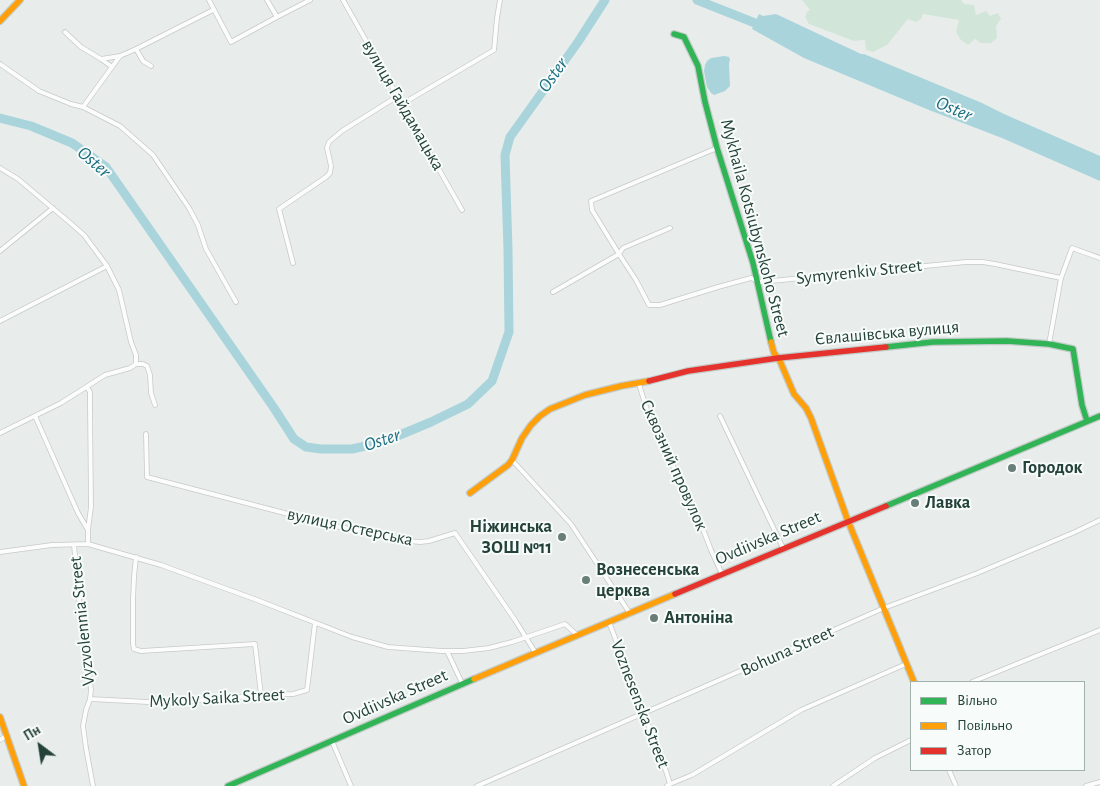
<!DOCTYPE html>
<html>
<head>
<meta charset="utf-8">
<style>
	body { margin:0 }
	#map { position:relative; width:1100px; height:786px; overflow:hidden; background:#e8edeb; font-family:"Alegreya Sans",sans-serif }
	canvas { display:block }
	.legend { position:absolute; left:910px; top:681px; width:175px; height:90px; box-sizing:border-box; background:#f7fbf9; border:1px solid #a3b1ad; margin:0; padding:6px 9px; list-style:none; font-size:15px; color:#24423a }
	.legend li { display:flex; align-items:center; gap:10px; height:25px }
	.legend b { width:25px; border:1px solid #a3b1ad }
	.north { position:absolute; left:15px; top:721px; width:50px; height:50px; -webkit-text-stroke:4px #f7fbf9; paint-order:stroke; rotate:329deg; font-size:14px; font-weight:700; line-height:20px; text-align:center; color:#24423a }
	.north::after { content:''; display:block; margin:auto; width:18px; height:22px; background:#24423a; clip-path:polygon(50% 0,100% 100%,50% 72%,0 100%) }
</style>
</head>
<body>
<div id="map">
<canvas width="1100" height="786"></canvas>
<ul class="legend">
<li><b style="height:6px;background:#30b455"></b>Вільно</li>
<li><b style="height:6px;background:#ff9f0a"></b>Повільно</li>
<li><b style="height:6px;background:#e5322d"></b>Затор</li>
</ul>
<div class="north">Пн</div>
</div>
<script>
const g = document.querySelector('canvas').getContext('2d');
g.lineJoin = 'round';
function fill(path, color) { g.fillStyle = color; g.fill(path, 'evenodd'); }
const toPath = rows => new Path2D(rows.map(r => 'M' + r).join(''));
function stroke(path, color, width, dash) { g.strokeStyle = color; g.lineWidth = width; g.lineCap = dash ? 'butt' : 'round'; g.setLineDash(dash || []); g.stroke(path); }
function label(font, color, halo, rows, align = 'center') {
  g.font = font + ' "Alegreya Sans",sans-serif'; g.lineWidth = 4; g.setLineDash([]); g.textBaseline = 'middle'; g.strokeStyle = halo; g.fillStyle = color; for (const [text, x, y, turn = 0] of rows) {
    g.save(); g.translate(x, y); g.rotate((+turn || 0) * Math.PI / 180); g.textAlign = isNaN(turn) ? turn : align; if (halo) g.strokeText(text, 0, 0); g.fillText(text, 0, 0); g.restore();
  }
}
const green = toPath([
	[802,0,961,0,964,4,974,5,976,15,986,11,990,16,998,13,1001,19,996,26,997,38,991,43,981,43,975,39,968,45,960,39,956,32,959,20,923,14,921,19,916,22,908,19,887,45,873,52,866,50,865,40,854,41,809,24,805,17,807,12,810,10]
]);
const water = toPath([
	[759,14,763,16,776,14,861,54,864,54,982,103,1004,114,1100,156,1100,181,1002,138,929,110,804,58,752,29],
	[724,56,729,57,730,60,729,63,730,86,725,91,714,95,711,93,707,87,704,71,705,65,707,61,711,58]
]);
const river = toPath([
	[697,0,765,27],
	[0,118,31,126,72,143,106,167,274,408,294,439,306,447,321,449,352,449,383,442,431,422,468,404,492,381,509,332,508,249,505,155,510,137,578,42,605,0]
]);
const street = toPath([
	[209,0,231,42,277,17,310,0],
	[267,0,277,17],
	[343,0,462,210],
	[65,32,81,47,101,59,120,56,136,49,213,10],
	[136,49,143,61,151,66],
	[101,59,112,67],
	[0,64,39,91,71,104,83,107,120,126,153,155,189,208,198,225,206,249,236,302],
	[402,104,494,50,497,18,500,0],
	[83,107,120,56],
	[717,148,591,201,592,210,619,254,636,280,649,305,660,305,718,287,751,278,761,282,966,262,983,262,995,264,1061,278],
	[0,168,18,179,68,221,84,235,107,266,119,290,131,342,136,355,136,364],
	[0,251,53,208],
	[293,263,279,209,326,177,330,173,331,166,327,148,329,142,342,131,398,96],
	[553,292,619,254,623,248,670,228],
	[0,321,107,266],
	[1049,344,1061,278,1072,248,1100,258],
	[639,384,651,423,695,509,711,550,722,574],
	[87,387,90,392,90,404,91,507,88,530],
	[35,416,78,513,88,530,88,544],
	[720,416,783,548],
	[0,433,61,403,105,375,130,368,136,364,143,364,147,366,150,375,151,393,155,405],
	[146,434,147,477,330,525,409,541,420,542,429,541,455,533,515,620,535,652],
	[512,460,571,524,629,612],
	[74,545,81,619,87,656,91,690,90,699,86,710,83,726,86,748,93,786],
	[0,552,52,545,88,544,161,565,257,600,352,637,388,647,442,651,463,651,489,648,512,642,565,624,577,635],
	[136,557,134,577,133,600,133,644,134,649,141,651,255,644,261,695],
	[609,622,666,771,670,784,667,786],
	[447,651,462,683],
	[972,682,1100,630],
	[90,699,167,703,261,695,293,694,307,690,315,623],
	[0,740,6,736],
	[332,741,351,786],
	[949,770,956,786],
	[670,784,692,775,801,710,906,664],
	[477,786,884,608,975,574,1075,532,1100,520],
	[833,786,875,758,911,740],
	[1086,786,1100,782]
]);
const fast = toPath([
	[674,34,684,37,698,66,705,102,717,148,753,263,771,342],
	[886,347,933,342,1007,341,1049,344,1073,349,1082,405,1087,421],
	[886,506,1100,416],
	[228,786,474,679]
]);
const slow = toPath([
	[0,21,20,0],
	[771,342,774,353,780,361,794,394,806,408,811,418,848,521,914,682],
	[470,493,508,465,512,460,522,438,531,425,540,416,550,409,585,395,621,386,649,381],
	[474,679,675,594],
	[0,717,24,786]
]);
const jam = toPath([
	[649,381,688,371,778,358,886,347],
	[675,594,886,506]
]);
const markers = [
	[1012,468,5,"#697e78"],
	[915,503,5,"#697e78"],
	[562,537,5,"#697e78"],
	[586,580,5,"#697e78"],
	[654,618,5,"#697e78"]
];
const streetNames = [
	["вулиця Гайдамацька",403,105,60],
	["Mykhaila Kotsiubynskoho Street",755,228,75],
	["Symyrenkiv Street",859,272,-6],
	["Євлашівська вулиця",887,333,-5],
	["Сквозний провулок",674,465,66],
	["вулиця Остерська",350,527,12],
	["Ovdiivska Street",768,538,-23],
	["Vyzvolennia Street",82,621,-96],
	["Bohuna Street",787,651,-24],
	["Ovdiivska Street",395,697,-24],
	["Mykoly Saika Street",217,698,-3],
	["Voznesenska Street",640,704,69]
];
const poiNames = [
	["Городок",1022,468],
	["Лавка",925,503],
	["Ніжинська",552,527,"right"],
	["ЗОШ №11",552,548,"right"],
	["Вознесенська",596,570],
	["церква",596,591],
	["Антоніна",664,618]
];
const waterNames = [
	["Oster",553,75,-55],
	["Oster",954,109,23],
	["Oster",94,162,41],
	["Oster",382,440,-18]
];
fill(green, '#d1e6d8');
fill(water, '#a9d4db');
stroke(river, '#a9d4db', 9);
stroke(street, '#c5cac8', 5.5);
stroke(fast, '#c3cbc8', 8);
stroke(slow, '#c3cbc8', 8);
stroke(jam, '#c3cbc8', 8);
stroke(street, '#fcfcfc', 4);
stroke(fast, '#30b455', 5.5);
stroke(slow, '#ff9f0a', 5.5);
stroke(jam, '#e5322d', 5.5);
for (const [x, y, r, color] of markers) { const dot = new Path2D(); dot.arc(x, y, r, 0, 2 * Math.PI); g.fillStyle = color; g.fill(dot); stroke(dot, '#f7fbf9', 2); }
label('18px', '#24423a', '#f7fbf9', streetNames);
label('bold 18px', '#24423a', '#f7fbf9', poiNames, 'left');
label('italic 19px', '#1c6f80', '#f7fbf9', waterNames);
</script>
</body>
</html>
